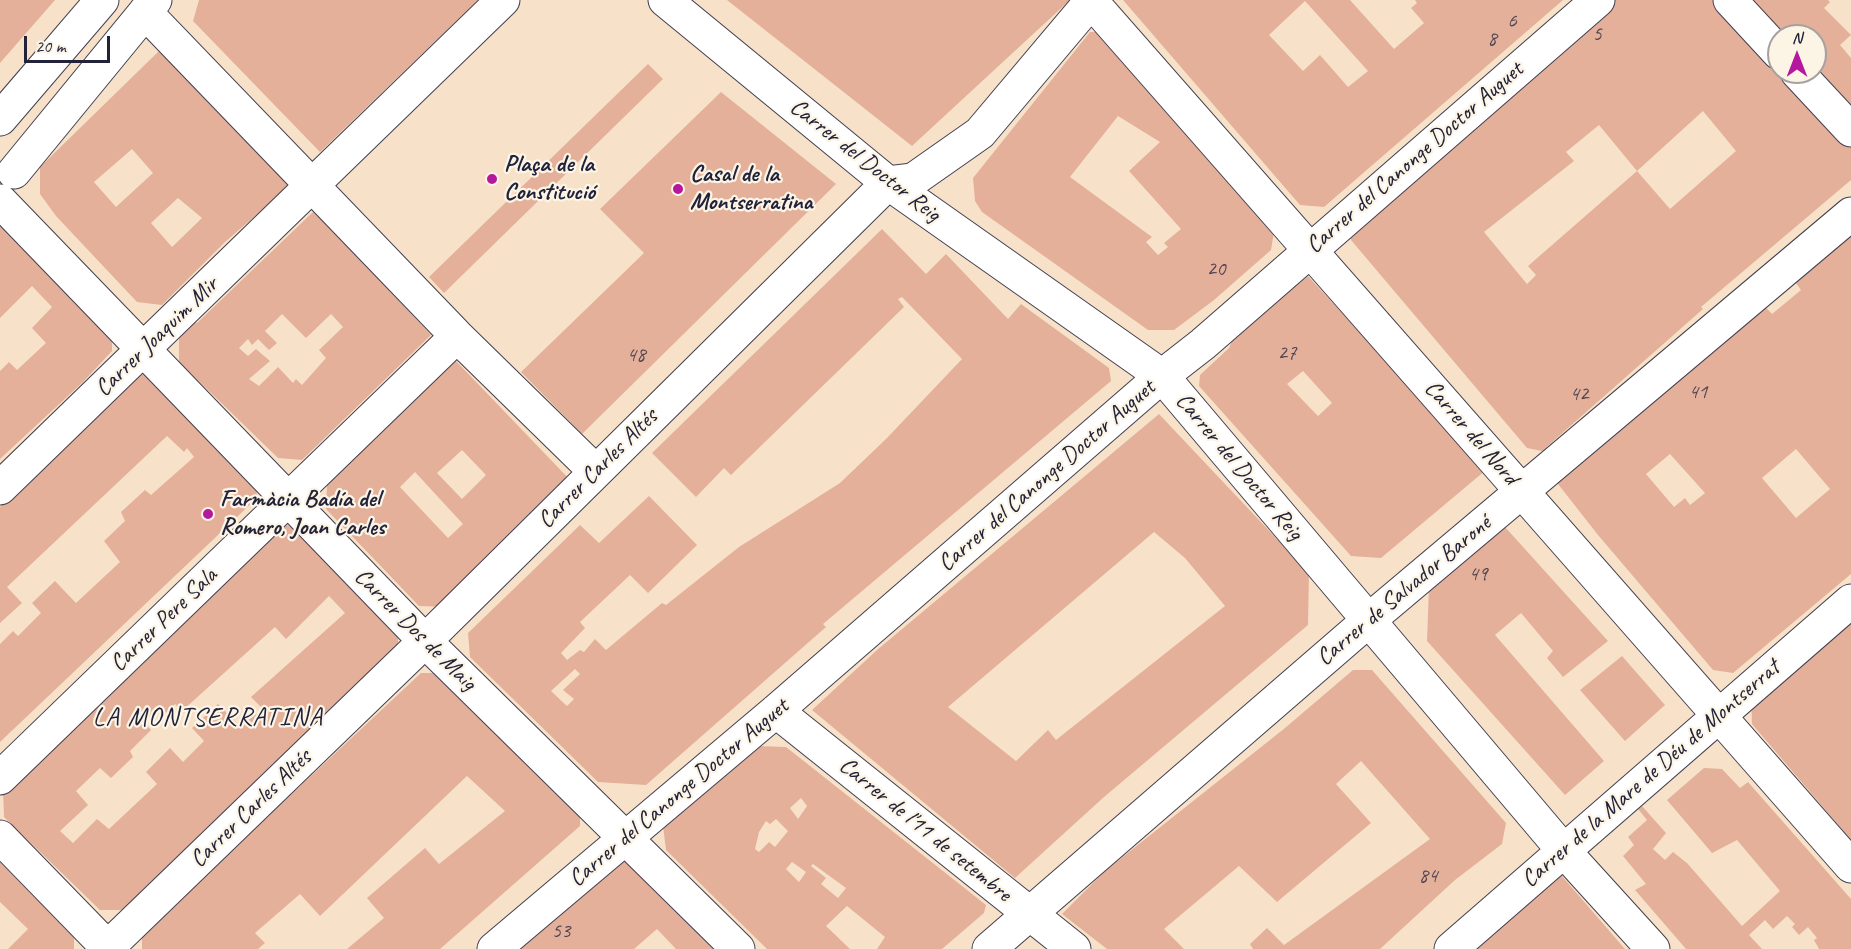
<!DOCTYPE html>
<html>
<head>
<meta charset="utf-8">
<style>
	body { margin:0 }
	#map { position:relative; width:1851px; height:949px; overflow:hidden; background:#f7e2c9; font-family:Caveat,sans-serif }
	canvas { display:block }
	.north { position:absolute; left:1767px; top:24px; width:60px; height:60px; box-sizing:border-box; background:#fcf5e5; border:2px solid #a5a1a1; border-radius:50%; rotate:0deg; font-size:16px; font-weight:700; line-height:24px; text-align:center; color:#22223b }
	.north::after { content:''; display:block; margin:auto; width:21px; height:27px; background:#b5179e; clip-path:polygon(50% 0,100% 100%,50% 72%,0 100%) }
	.scale { position:absolute; left:24px; top:36px; width:86px; height:27px; box-sizing:border-box; border:3px solid #22223b; border-top:0; padding-left:8px; font-size:18px; line-height:21px; white-space:nowrap; color:#22223b; -webkit-text-stroke:4px #fcf5e5; paint-order:stroke }
</style>
</head>
<body>
<div id="map">
<canvas width="1851" height="949"></canvas>
<div class="north">N</div>
<div class="scale">20 m</div>
</div>
<script>
const g = document.querySelector('canvas').getContext('2d');
g.lineJoin = 'round';
function fill(path, color) { g.fillStyle = color; g.fill(path, 'evenodd'); }
const toPath = rows => new Path2D(rows.map(r => 'M' + r).join(''));
function stroke(path, color, width, dash) { g.strokeStyle = color; g.lineWidth = width; g.lineCap = dash ? 'butt' : 'round'; g.setLineDash(dash || []); g.stroke(path); }
function label(font, color, halo, rows, align = 'center') {
  g.font = font + ' Caveat,sans-serif'; g.lineWidth = 4.5; g.setLineDash([]); g.textBaseline = 'middle'; g.strokeStyle = halo; g.fillStyle = color; for (const [text, x, y, turn = 0] of rows) {
    g.save(); g.translate(x, y); g.rotate((+turn || 0) * Math.PI / 180); g.textAlign = isNaN(turn) ? turn : align; if (halo) g.strokeText(text, 0, 0); g.fillText(text, 0, 0); g.restore();
  }
}
const building = toPath([
	[0,0,55,0,0,63],
	[199,0,478,0,320,152,193,21],
	[727,0,1070,0,912,146],
	[1123,0,1350,0,1394,49,1424,23,1411,8,1417,3,1415,0,1563,0,1324,207,1300,205],
	[1305,1,1368,71,1348,87,1320,55,1303,71,1269,35],
	[1609,0,1721,0,1779,65,1779,72,1785,72,1851,142,1851,180,1701,307,1703,309,1542,451,1527,448,1351,240,1351,221],
	[1703,111,1736,151,1670,209,1637,171,1528,266,1536,275,1527,284,1484,232,1574,161,1566,152,1599,125,1637,171],
	[1748,0,1828,0,1830,2,1824,8,1851,35,1840,45,1851,58,1851,109,1815,71,1815,36,1782,36],
	[1090,32,1103,32,1275,226,1271,250,1214,300,1174,330,1148,330,982,212,975,201,973,178],
	[1118,116,1160,142,1129,171,1181,229,1164,243,1168,247,1158,255,1146,242,1152,237,1070,177],
	[160,50,291,185,225,242,162,305,137,302,56,216,40,194,40,167],
	[132,149,153,173,116,207,94,182],
	[178,198,202,218,172,247,151,223],
	[648,64,663,79,444,293,429,277],
	[721,92,836,184,582,434,521,372,644,253,600,209],
	[314,211,431,335,302,460,278,458,179,362,179,335,193,322,197,323],
	[282,314,306,338,331,314,343,327,319,350,326,358,302,385,296,379,293,383,278,367,259,386,249,379,270,361,256,349,248,356,239,348,248,339,252,345,258,339,269,350,277,343,265,331],
	[1851,219,1851,574,1733,673,1713,670,1598,535,1558,484,1558,466,1758,299,1772,314,1801,290,1788,272],
	[1796,449,1830,489,1796,518,1762,478],
	[1670,454,1705,493,1690,505,1685,498,1674,507,1646,474],
	[0,221,112,323,112,351,83,382,0,459,0,371,9,362,17,370,46,343,32,328,52,307,32,286,0,318],
	[882,229,926,274,946,254,1008,319,1021,304,1109,368,1111,381,823,624,826,627,646,785,598,782,470,657,468,633,580,525,599,543,649,496,697,545,648,593,630,575,580,622,585,628,561,653,567,660,580,650,584,652,595,639,606,650,662,603,666,605,739,547,840,483,887,438,962,359,902,297,898,299,904,307,731,475,724,468,696,497,652,453],
	[575,669,580,674,563,690,574,699,567,706,551,691],
	[1308,276,1486,470,1381,558,1351,556,1199,386,1200,375,1229,348,1234,336],
	[1303,371,1332,403,1318,416,1287,384],
	[455,360,574,484,447,607,419,606,326,509,327,484],
	[462,450,486,475,462,499,437,473],
	[415,472,463,524,448,538,400,487],
	[137,374,159,375,256,474,257,498,0,742,0,644,13,631,18,636,41,613,32,603,55,581,76,603,120,562,104,541,125,521,121,512,145,490,151,495,194,457,187,448,184,452,167,436,7,587,22,603,0,623,0,507],
	[1159,414,1309,573,1308,625,1104,797,1015,878,812,710,877,650],
	[1154,532,1185,558,1225,606,1056,740,1048,730,1016,761,948,707],
	[280,525,301,526,398,623,398,649,123,910,100,910,4,817,3,789],
	[329,596,345,613,251,697,263,709,240,726,218,704,192,728,204,741,183,762,170,748,146,772,157,784,109,829,97,819,73,843,60,831,88,805,76,791,100,768,111,778,133,757,130,751,151,730,144,722,160,707,166,713,175,704,182,711,275,627,286,639],
	[1505,527,1608,641,1563,677,1547,658,1553,651,1521,613,1495,635,1604,761,1565,795,1427,641,1429,586],
	[1851,612,1851,840,1752,724,1751,692],
	[1622,656,1665,705,1625,741,1580,690],
	[1353,670,1372,670,1506,823,1502,844,1455,880,1380,949,1253,949,1250,944,1267,928,1284,945,1430,839,1361,761,1336,784,1371,823,1277,902,1239,866,1164,929,1184,949,1107,949,1062,914,1105,871,1285,728],
	[421,673,448,673,580,799,580,826,440,949,347,949,384,918,367,898,425,848,439,864,505,811,467,776,320,916,300,894,255,933,265,943,258,949,142,949,142,934],
	[757,746,786,747,986,905,984,913,942,949,877,949,885,937,847,906,826,926,850,949,767,949,666,850,663,826],
	[801,798,807,806,798,819,790,808],
	[776,819,788,831,775,847,769,842,759,852,755,849,759,832,766,821,770,824],
	[792,862,806,872,799,882,786,869],
	[813,864,846,888,838,898,821,884,826,878,811,866],
	[1704,768,1722,769,1740,788,1748,782,1851,899,1851,949,1819,949,1814,940,1817,938,1808,927,1799,935,1792,927,1795,924,1787,916,1773,929,1765,920,1749,935,1762,949,1686,949,1635,890,1646,884,1623,856,1634,845,1628,837,1647,820,1638,809,1642,806,1666,833,1653,849,1665,860,1673,852,1687,863,1742,926,1780,891,1737,840,1712,853,1667,800],
	[628,850,732,949,676,949,657,929,634,949,507,949],
	[0,855,74,928,74,949,8,949,28,929,0,902],
	[1561,875,1625,949,1473,949]
]);
const minor = toPath([
	[665,0,888,183,1162,376,1563,850,1653,949],
	[1730,0,1779,53],
	[1091,1,1851,866],
	[145,12,457,336,595,471],
	[1797,72,1851,130],
	[0,119,102,0],
	[14,172,155,0],
	[0,201,425,641,738,949],
	[0,488,503,0],
	[776,711,1074,949],
	[0,778,457,336],
	[0,837,109,949],
	[106,949,425,641,888,183,913,180,980,133,1092,0],
	[494,949,776,711,1162,376,1203,344,1598,0],
	[989,949,1369,620,1851,214],
	[1451,949,1851,601]
]);
const markers = [
	[492,179,6,"#b5179e"],
	[678,189,6,"#b5179e"],
	[208,514,6,"#b5179e"]
];
const numberNames = [
	["6",1512,21],
	["5",1597,34],
	["8",1492,39],
	["20",1216,269],
	["27",1287,353],
	["48",636,355],
	["41",1698,392],
	["42",1579,394],
	["49",1478,574],
	["84",1428,876],
	["53",561,931]
];
const streetNames = [
	["Carrer del Canonge Doctor Auguet",1415,158,-41],
	["Carrer del Doctor Reig",865,161,38],
	["Carrer Joaquim Mir",157,337,-44],
	["Carrer del Nord",1471,433,49],
	["Carrer del Doctor Reig",1239,467,50],
	["Carrer Carles Altés",598,469,-45],
	["Carrer del Canonge Doctor Auguet",1047,476,-41],
	["Carrer de Salvador Baroné",1404,591,-40],
	["Carrer Pere Sala",164,620,-44],
	["Carrer Dos de Maig",415,630,45],
	["Carrer de la Mare de Déu de Montserrat",1651,774,-41],
	["Carrer del Canonge Doctor Auguet",679,793,-40],
	["Carrer Carles Altés",251,809,-44],
	["Carrer de l'11 de setembre",925,830,39]
];
const poiNames = [
	["Plaça de la",504,165],
	["Constitució",504,193],
	["Casal de la",690,175],
	["Montserratina",690,203],
	["Farmàcia Badía del",220,500],
	["Romero, Joan Carles",220,528]
];
const neighbourhoodNames = [
	["LA MONTSERRATINA",208,718]
];
fill(building, '#e4b09a');
stroke(minor, '#423f50', 35);
stroke(minor, '#fff', 33);
for (const [x, y, r, color] of markers) { const dot = new Path2D(); dot.arc(x, y, r, 0, 2 * Math.PI); g.fillStyle = color; g.fill(dot); stroke(dot, '#fcf5e5', 2); }
label('21px', '#524653', null, numberNames);
label('24px', '#22223b', '#fcf5e5', streetNames);
label('bold 24px', '#22223b', '#fcf5e5', poiNames, 'left');
g.letterSpacing = '1.5px';
label('26px', '#22223b', '#fcf5e5', neighbourhoodNames);
g.letterSpacing = '0px';
</script>
</body>
</html>
